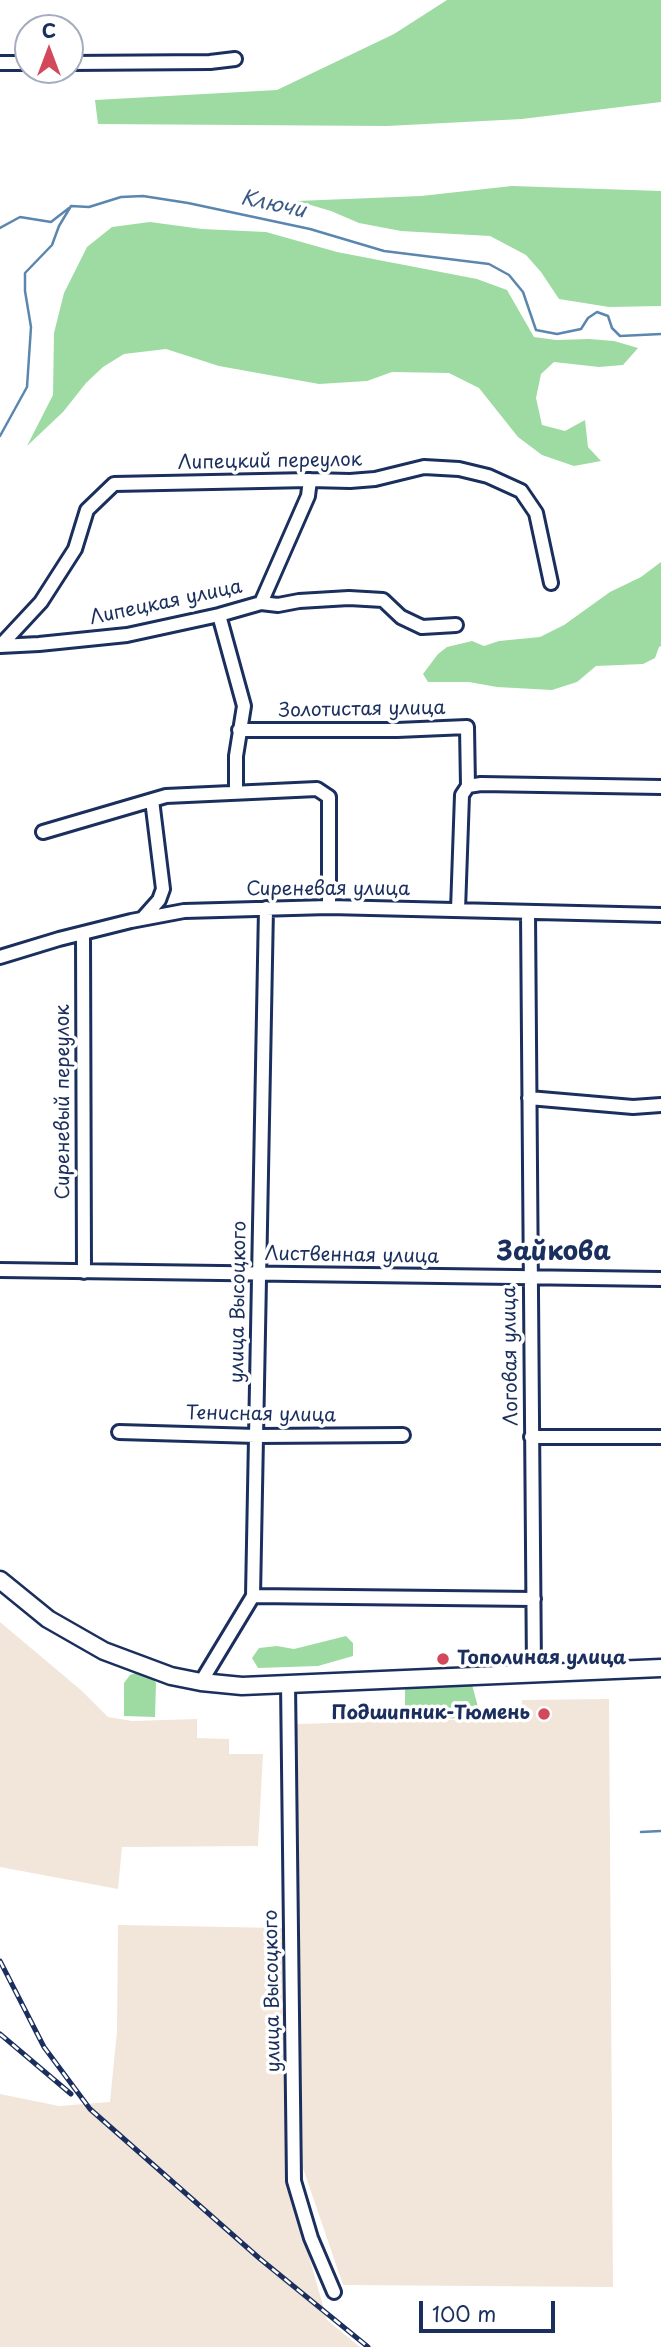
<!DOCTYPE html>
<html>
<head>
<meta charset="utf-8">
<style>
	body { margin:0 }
	#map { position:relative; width:661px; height:2347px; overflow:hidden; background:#fff; font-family:"Playpen Sans",sans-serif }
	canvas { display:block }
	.north { position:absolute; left:14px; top:14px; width:70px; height:70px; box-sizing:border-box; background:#fff; border:2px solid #a4acbf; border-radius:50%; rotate:0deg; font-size:19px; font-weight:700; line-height:28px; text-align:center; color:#1b2f5e }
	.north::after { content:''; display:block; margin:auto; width:24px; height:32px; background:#d1495b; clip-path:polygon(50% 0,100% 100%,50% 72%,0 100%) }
	.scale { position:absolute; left:419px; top:2301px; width:136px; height:32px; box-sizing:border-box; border:4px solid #1b2f5e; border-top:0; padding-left:9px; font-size:21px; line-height:24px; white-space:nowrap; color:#1b2f5e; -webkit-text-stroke:5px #fff; paint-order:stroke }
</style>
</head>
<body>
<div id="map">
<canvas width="661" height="2347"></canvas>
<div class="north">С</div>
<div class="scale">100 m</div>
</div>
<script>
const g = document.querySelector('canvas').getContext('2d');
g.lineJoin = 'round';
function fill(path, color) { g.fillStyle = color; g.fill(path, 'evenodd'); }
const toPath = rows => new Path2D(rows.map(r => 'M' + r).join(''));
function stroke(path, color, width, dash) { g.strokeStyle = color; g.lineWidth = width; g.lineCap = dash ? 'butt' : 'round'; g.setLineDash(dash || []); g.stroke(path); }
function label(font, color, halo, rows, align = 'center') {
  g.font = font + ' "Playpen Sans",sans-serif'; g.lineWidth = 7; g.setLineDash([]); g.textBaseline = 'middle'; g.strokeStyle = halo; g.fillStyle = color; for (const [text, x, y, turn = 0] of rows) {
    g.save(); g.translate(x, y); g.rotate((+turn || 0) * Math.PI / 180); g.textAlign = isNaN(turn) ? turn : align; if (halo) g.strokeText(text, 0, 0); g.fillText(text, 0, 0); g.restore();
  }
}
const built = toPath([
	[0,1622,82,1691,108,1717,132,1721,197,1719,197,1738,229,1739,229,1754,263,1754,258,1846,122,1847,118,1889,0,1867],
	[609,1699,613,2287,343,2285,303,2168,296,1724,521,1718,522,1700],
	[118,1925,283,1928,287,2178,327,2320,360,2347,0,2347,0,2094,59,2106,110,2102,117,2031]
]);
const green = toPath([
	[447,0,661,0,661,102,522,119,387,126,98,124,95,100,277,90,394,34],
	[512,186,661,191,661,306,609,307,559,299,541,272,526,255,490,236,401,231,359,223,331,211,297,201,421,196],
	[150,222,202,229,266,232,337,252,477,279,507,290,534,337,556,340,589,339,614,341,638,348,623,365,599,367,554,362,541,374,536,398,542,425,565,431,585,420,588,447,601,461,574,466,542,455,518,437,479,388,449,373,392,372,367,381,319,384,219,366,166,349,124,354,103,367,86,383,63,412,27,446,53,395,54,333,64,293,87,247,112,227],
	[661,562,661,646,659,647,655,658,643,664,596,666,577,682,552,690,497,687,469,682,428,682,423,674,438,654,447,647,472,641,484,646,499,641,540,637,564,625,610,592,641,577],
	[346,1636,353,1643,353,1656,318,1666,258,1668,252,1658,259,1648,277,1646,294,1649],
	[136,1673,152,1678,156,1683,155,1717,124,1716,124,1683,130,1675],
	[471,1681,481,1718,405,1719,405,1683]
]);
const stream = toPath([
	[0,228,20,217,51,222,69,208],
	[0,436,27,387,31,327,25,291,25,273,52,245,59,226,71,206,89,207,121,197,143,196,188,203,310,229,384,251,489,264,509,275,523,292,536,330,557,334,581,329,588,318,597,312,608,316,612,328,620,336,661,334],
	[641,1832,661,1831]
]);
const minor = toPath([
	[0,63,28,63],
	[70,63,210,62,235,59],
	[261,603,308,496,310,480],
	[219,615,244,706,236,756,236,792],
	[2,644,41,602,75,549,87,510,114,484,310,480,350,481,375,479,424,467,459,469,488,476,521,491,536,513,551,583],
	[0,646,39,644,127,635,219,615,261,603,278,605,299,601,349,598,383,600,401,617,422,627,456,625],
	[239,730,397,730,467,727,468,786],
	[43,832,166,796,317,789,329,797,329,907],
	[458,910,462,795,468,786,481,784,661,787],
	[528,913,534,1672],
	[143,918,159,900,163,889,152,800],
	[83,933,84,1272],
	[0,957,59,939,131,921,184,911,329,907,661,915],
	[529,1098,633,1107,661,1105],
	[0,1270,661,1279],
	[119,1432,256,1436,403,1435],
	[531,1437,661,1437],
	[253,1596,534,1599],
	[201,1682,253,1596,266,908],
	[288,1683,294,2181,311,2238,334,2292]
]);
const major = toPath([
	[0,1580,48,1619,104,1651,171,1676,201,1682,242,1686,661,1668]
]);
const rail = toPath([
	[0,1961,44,2047,90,2109,259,2258,368,2347],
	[0,2034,71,2094]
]);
const markers = [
	[443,1659,7,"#d1495b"],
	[544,1714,7,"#d1495b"]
];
const streetNames = [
	["Липецкий переулок",270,462,-1],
	["Липецкая улица",166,603,-12],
	["Золотистая улица",362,710,-1],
	["Сиреневая улица",328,890],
	["Сиреневый переулок",64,1102,-90],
	["Лиственная улица",352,1256,1],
	["улица Высоцкого",239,1302,-89],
	["Логовая улица",511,1356,-91],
	["Тенисная улица",261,1415,1],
	["улица Высоцкого",273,1991,-91]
];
const poiNames = [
	["Тополиная улица",457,1659],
	["Подшипник-Тюмень",530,1714,"right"]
];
const waterNames = [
	["Ключи",273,205,12]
];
const districtNames = [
	["Зайкова",554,1253]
];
fill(built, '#f2e5da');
fill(green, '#9ddba3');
stroke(stream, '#5b87af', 2.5);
stroke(minor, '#1b2f5e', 18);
stroke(major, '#1b2f5e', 21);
stroke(minor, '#fff', 12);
stroke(major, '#fff', 16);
stroke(rail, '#1b2f5e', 5);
stroke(rail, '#fff', 2.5, [8]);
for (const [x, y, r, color] of markers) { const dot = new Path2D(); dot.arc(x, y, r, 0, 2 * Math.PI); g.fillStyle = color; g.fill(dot); stroke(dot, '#fff', 2.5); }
label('19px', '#1b2f5e', '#fff', streetNames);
label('bold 19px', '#1b2f5e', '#fff', poiNames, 'left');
label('italic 21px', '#3b5b86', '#fff', waterNames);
label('bold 26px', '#1b2f5e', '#fff', districtNames);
</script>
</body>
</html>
